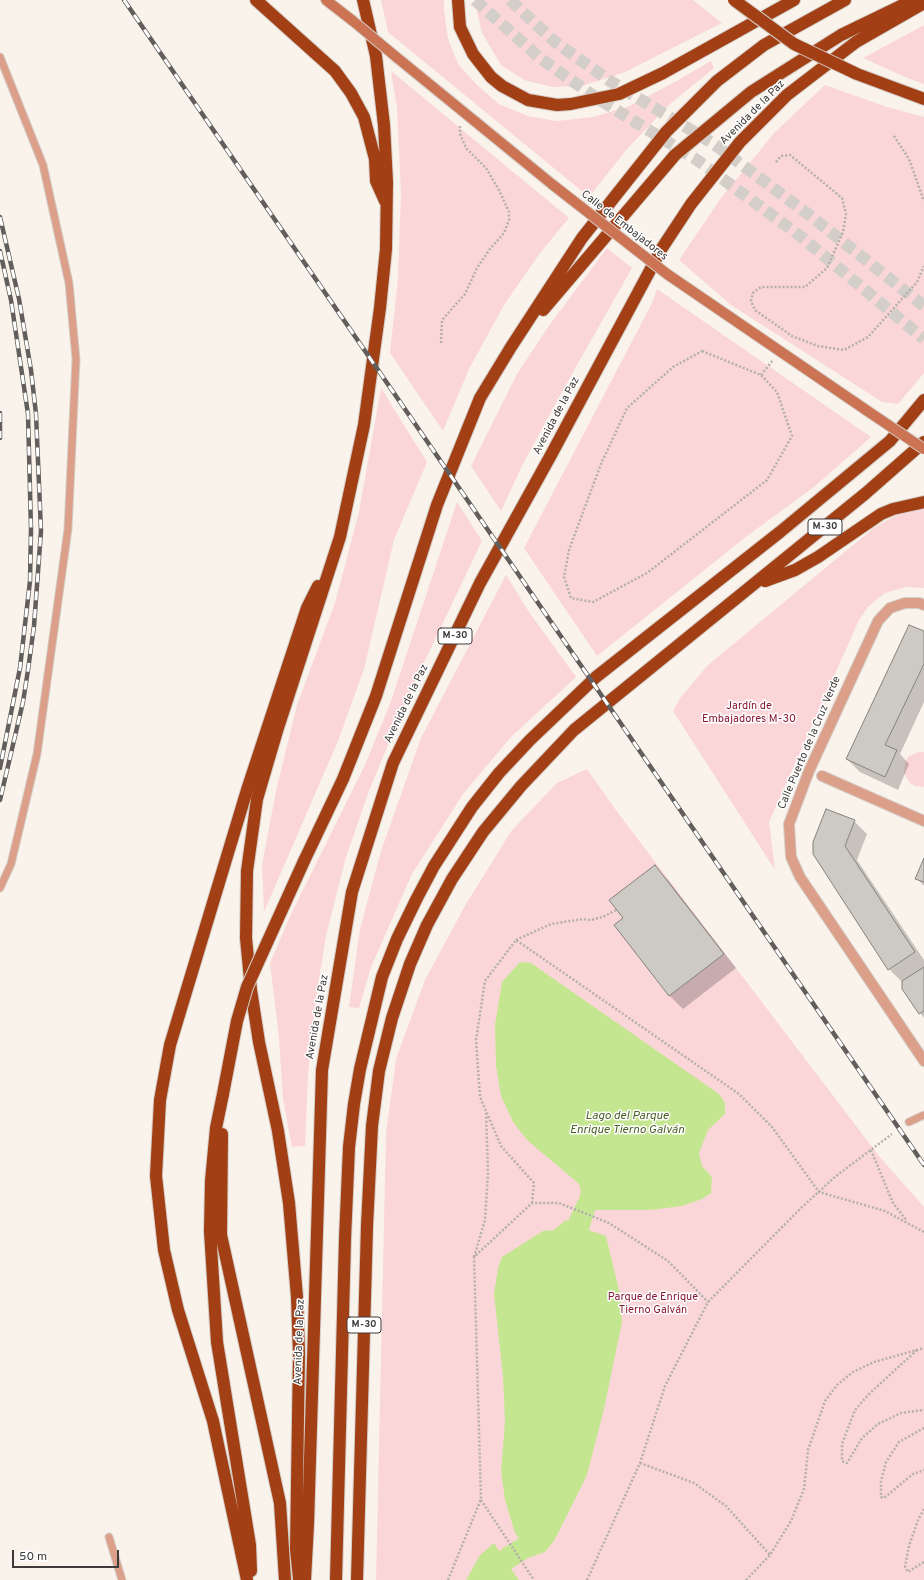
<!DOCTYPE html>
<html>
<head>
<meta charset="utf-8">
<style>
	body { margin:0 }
	#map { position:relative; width:924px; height:1580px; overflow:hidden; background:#f9f3ec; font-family:Overpass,sans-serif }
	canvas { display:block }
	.scale { position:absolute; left:12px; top:1550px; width:107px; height:18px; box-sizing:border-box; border:2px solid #3e3b39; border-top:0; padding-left:5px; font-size:12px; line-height:14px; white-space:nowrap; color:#3e3b39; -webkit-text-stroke:3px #fff; paint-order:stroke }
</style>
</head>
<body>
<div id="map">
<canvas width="924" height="1580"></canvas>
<div class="scale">50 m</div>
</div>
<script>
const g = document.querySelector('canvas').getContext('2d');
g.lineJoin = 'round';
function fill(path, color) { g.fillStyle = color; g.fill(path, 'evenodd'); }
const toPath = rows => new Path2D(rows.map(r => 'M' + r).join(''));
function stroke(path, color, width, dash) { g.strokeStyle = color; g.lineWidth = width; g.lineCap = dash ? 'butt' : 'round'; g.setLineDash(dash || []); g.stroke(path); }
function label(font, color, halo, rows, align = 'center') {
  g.font = font + ' Overpass,sans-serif'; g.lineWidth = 3; g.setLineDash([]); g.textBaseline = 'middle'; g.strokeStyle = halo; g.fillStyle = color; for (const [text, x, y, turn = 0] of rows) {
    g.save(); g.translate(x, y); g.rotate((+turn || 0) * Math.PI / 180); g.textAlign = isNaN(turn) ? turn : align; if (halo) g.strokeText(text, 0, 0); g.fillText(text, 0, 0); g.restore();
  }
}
const green = toPath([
	[381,0,444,0,444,10,448,39,458,64,477,85,499,104,528,116,557,121,593,117,627,107,673,83,711,61,714,68,670,104,627,149,589,197,388,32],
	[477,0,693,0,722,23,625,72,582,86,552,87,524,80,501,65,482,33,477,12],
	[924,25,924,84,905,77,863,58],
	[391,71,569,218,540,253,504,305,469,369,443,431,390,353,398,278,401,192,397,108],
	[825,85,887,107,924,117,924,373,898,404,882,402,731,305,679,260,721,198,775,132],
	[607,248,632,268,568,381,523,464,501,511,471,466,517,374,548,327],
	[657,289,871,437,814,487,747,536,597,656,524,548,652,303],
	[381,388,427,462,394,540,364,669,338,741,264,912,262,865,276,791,297,705,335,603,359,512],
	[457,502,482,541,410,692,369,791,346,857,326,936,316,998,308,1074,305,1146,292,1147,283,1099,279,1038,270,963,292,912,364,767,390,704],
	[924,509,924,588,906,587,885,593,868,607,859,620,769,822,775,870,673,711,680,698,708,665,875,527,895,516],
	[506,575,529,612,576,677,512,736,463,794,412,874,371,967,359,1008,349,1007,360,929,381,851,421,738],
	[918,752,924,752,924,787,915,786,910,783,904,773,905,762,908,757],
	[587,769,618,813,879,1156,924,1207,924,1580,376,1580,386,1133,396,1059,425,980,466,904,512,830,557,783]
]);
const water = toPath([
	[520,962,531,963,719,1094,725,1103,725,1114,708,1130,699,1153,702,1166,712,1177,711,1193,702,1199,682,1206,651,1210,595,1210,589,1230,606,1236,620,1294,622,1322,604,1409,587,1475,554,1541,545,1552,528,1558,511,1569,519,1580,466,1580,480,1555,494,1543,499,1551,519,1538,515,1533,505,1500,501,1471,505,1422,503,1377,494,1294,498,1268,502,1257,543,1231,554,1230,566,1220,568,1221,580,1196,581,1189,578,1183,527,1140,513,1122,501,1096,496,1066,495,1025,502,982]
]);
const shadow = toPath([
	[924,632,924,702,900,754,909,764,898,790,860,772,847,759],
	[854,821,867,834,857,860,924,960,924,1018,903,989,903,981,902,982,889,969,814,853],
	[924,860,924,886,916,878],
	[655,867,668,880,736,968,683,1009,670,996,616,925,624,918]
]);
const building = toPath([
	[909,625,924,631,924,664,885,745,897,750,885,777,846,759,909,625],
	[826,809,855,820,845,846,915,952,888,970,813,854,813,842,826,809],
	[924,858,924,882,915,879,924,858],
	[655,865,724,954,669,996,614,925,623,918,609,900,655,865],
	[924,967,924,1011,919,1014,902,989,902,981,924,967]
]);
const motorwayTunnel = toPath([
	[475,0,540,58,595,97,697,160,799,235,924,339],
	[510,0,555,42,610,81,714,144,808,214,924,306]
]);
const path = toPath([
	[894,136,909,159,924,201],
	[776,162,781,156,790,155,842,198,846,214,843,232,827,268,805,287,761,287,753,293,751,301,755,310,792,336,818,346,844,350,868,337,917,282,924,266],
	[441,343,442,320,465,294,477,268,490,249,504,233,509,220,509,212,499,190,486,168,466,148,460,134,460,126],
	[702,351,761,375,777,392,792,436,767,480,647,573,593,602,571,598,564,577,569,550,601,464,627,408,673,367,702,351],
	[761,375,773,360],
	[516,940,551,924,583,919,591,920,603,917,616,910],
	[871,1150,893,1203,907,1221],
	[532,1203,534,1183,501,1146,480,1097,476,1040,485,981,516,940,739,1094,772,1127,819,1192,885,1211,924,1232],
	[474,1257,485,1220,488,1173,486,1113],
	[917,1350,869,1394,855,1410,842,1444,842,1461,847,1463,862,1438,878,1424,901,1413,924,1410],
	[924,1428,899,1442,886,1462,881,1481,881,1497,884,1498,913,1474,924,1470],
	[640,1463,694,1483,726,1506,770,1555],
	[481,1500,534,1580],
	[924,1509,918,1520,909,1546,905,1567,908,1572,924,1562],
	[448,1580,481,1499,474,1257,532,1203,559,1203,609,1223,668,1261,708,1302],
	[587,1580,640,1463,665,1386,708,1302,801,1208,836,1176,892,1134],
	[746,1580,770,1555,791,1521,804,1489,808,1450,825,1401,837,1385,853,1372,874,1362,924,1348]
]);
const service = toPath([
	[0,57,43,165,69,283,76,359,68,529,37,754,11,864,0,888],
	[909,1122,924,1115],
	[109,1537,122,1580]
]);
const pedestrian = toPath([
	[822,776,924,821]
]);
const minor = toPath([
	[924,605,919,603,905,603,890,608,878,621,809,771,789,824,791,857,800,877,924,1061]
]);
const secondary = toPath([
	[326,0,353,21],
	[395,56,553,185],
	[667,274,866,410]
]);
const motorway = toPath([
	[256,0,335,71,351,93,364,117,375,159,376,181,385,201],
	[458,0,460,27,473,54,491,77,502,86,528,100,557,105,571,104,619,94,663,73,794,0],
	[908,93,924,99],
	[543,310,675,155,751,92,841,35,913,0],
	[765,581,795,570,818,557,881,514,893,509,924,502],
	[304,861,343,779,376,696,437,505,480,398,511,347,582,238,666,132,717,81,764,45,845,0],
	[223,1094,216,1128,211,1181,210,1231,217,1342,250,1545,251,1571],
	[222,1134,221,1235,280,1503,285,1580],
	[299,1579,296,1549,299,1353,297,1297,289,1203,278,1131,259,1042,251,990,246,938,247,871,257,799,277,731,340,537,364,425,380,308,386,249,387,182,384,125,376,56,363,0],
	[247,1580,213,1421,178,1310,164,1250,156,1176,160,1100,170,1045,247,790,307,608,318,586],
	[305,1580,308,1524,322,1070,352,892,393,763,480,583,551,455,662,248,691,204,740,142,787,95,856,42,924,3],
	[336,1580,345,1239,349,1147,354,1104,360,1069,382,977,397,939,417,898,434,866,472,807,499,773,530,740,596,677,780,532,890,441,924,400],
	[357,1580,367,1226,372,1126,379,1071,392,1018,410,964,427,925,452,879,483,832,521,786,574,730,866,493,924,442]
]);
const rail = toPath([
	[124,0,924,1165],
	[0,217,19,299,31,370,36,414,41,531,34,626,28,670,23,702,0,800],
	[0,251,11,300,28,414,31,529,30,581,20,668,0,768],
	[0,413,0,438]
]);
const secondaryBridge = toPath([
	[353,21,395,56],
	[553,185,667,274],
	[866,410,924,449]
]);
const motorwayBridge = toPath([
	[734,0,794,44,857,74,908,93],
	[223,1094,237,1021,247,987,304,861]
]);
const shields = [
	[825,527,34],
	[455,636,34],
	[364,1325,34]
];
const shieldNames = [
	["M-30",825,527],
	["M-30",455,636],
	["M-30",364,1325]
];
const streetNames = [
	["Avenida de la Paz",753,113,-45],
	["Calle de Embajadores",624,226,38],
	["Avenida de la Paz",557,416,-62],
	["Avenida de la Paz",407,704,-64],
	["Calle Puerto de la Cruz Verde",810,743,-67],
	["Avenida de la Paz",318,1017,-80],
	["Avenida de la Paz",300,1342,-88]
];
const parkNames = [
	["Jardín de",749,707],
	["Embajadores M-30",749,720],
	["Parque de Enrique",653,1298],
	["Tierno Galván",653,1311]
];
const waterNames = [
	["Lago del Parque",627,1117],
	["Enrique Tierno Galván",627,1131]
];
fill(green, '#fbd6d9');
fill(water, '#c5e690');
fill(shadow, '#0003');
fill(building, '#cccac2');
stroke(building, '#84837c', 1);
stroke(motorwayTunnel, '#d4cec8', 12, [12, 6]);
stroke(service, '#d4cec8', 9);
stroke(pedestrian, '#d4cec8', 12);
stroke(minor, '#d4cec8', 12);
stroke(secondary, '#d4cec8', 12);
stroke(motorway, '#d4cec8', 14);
stroke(path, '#b4afaa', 2.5, [2, 2]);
stroke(service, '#dc9f89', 7);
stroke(pedestrian, '#dc9f89', 10);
stroke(minor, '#dc9f89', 10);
stroke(secondary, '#cb7353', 10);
stroke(motorway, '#a23f15', 12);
stroke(rail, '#615e5b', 4.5);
stroke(rail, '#fff', 3, [9]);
stroke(secondaryBridge, '#d4cec8', 12, []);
stroke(motorwayBridge, '#d4cec8', 14, []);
stroke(secondaryBridge, '#cb7353', 10);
stroke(motorwayBridge, '#a23f15', 12);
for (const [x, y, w] of shields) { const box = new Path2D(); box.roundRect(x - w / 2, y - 8, w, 16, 3); g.fillStyle = '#fff'; g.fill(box); stroke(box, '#3e3b39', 1); }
label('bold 10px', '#3e3b39', null, shieldNames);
label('11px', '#3e3b39', '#fff', streetNames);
label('11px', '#891936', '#fff', parkNames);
label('italic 12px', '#4a5e23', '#fff', waterNames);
</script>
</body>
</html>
